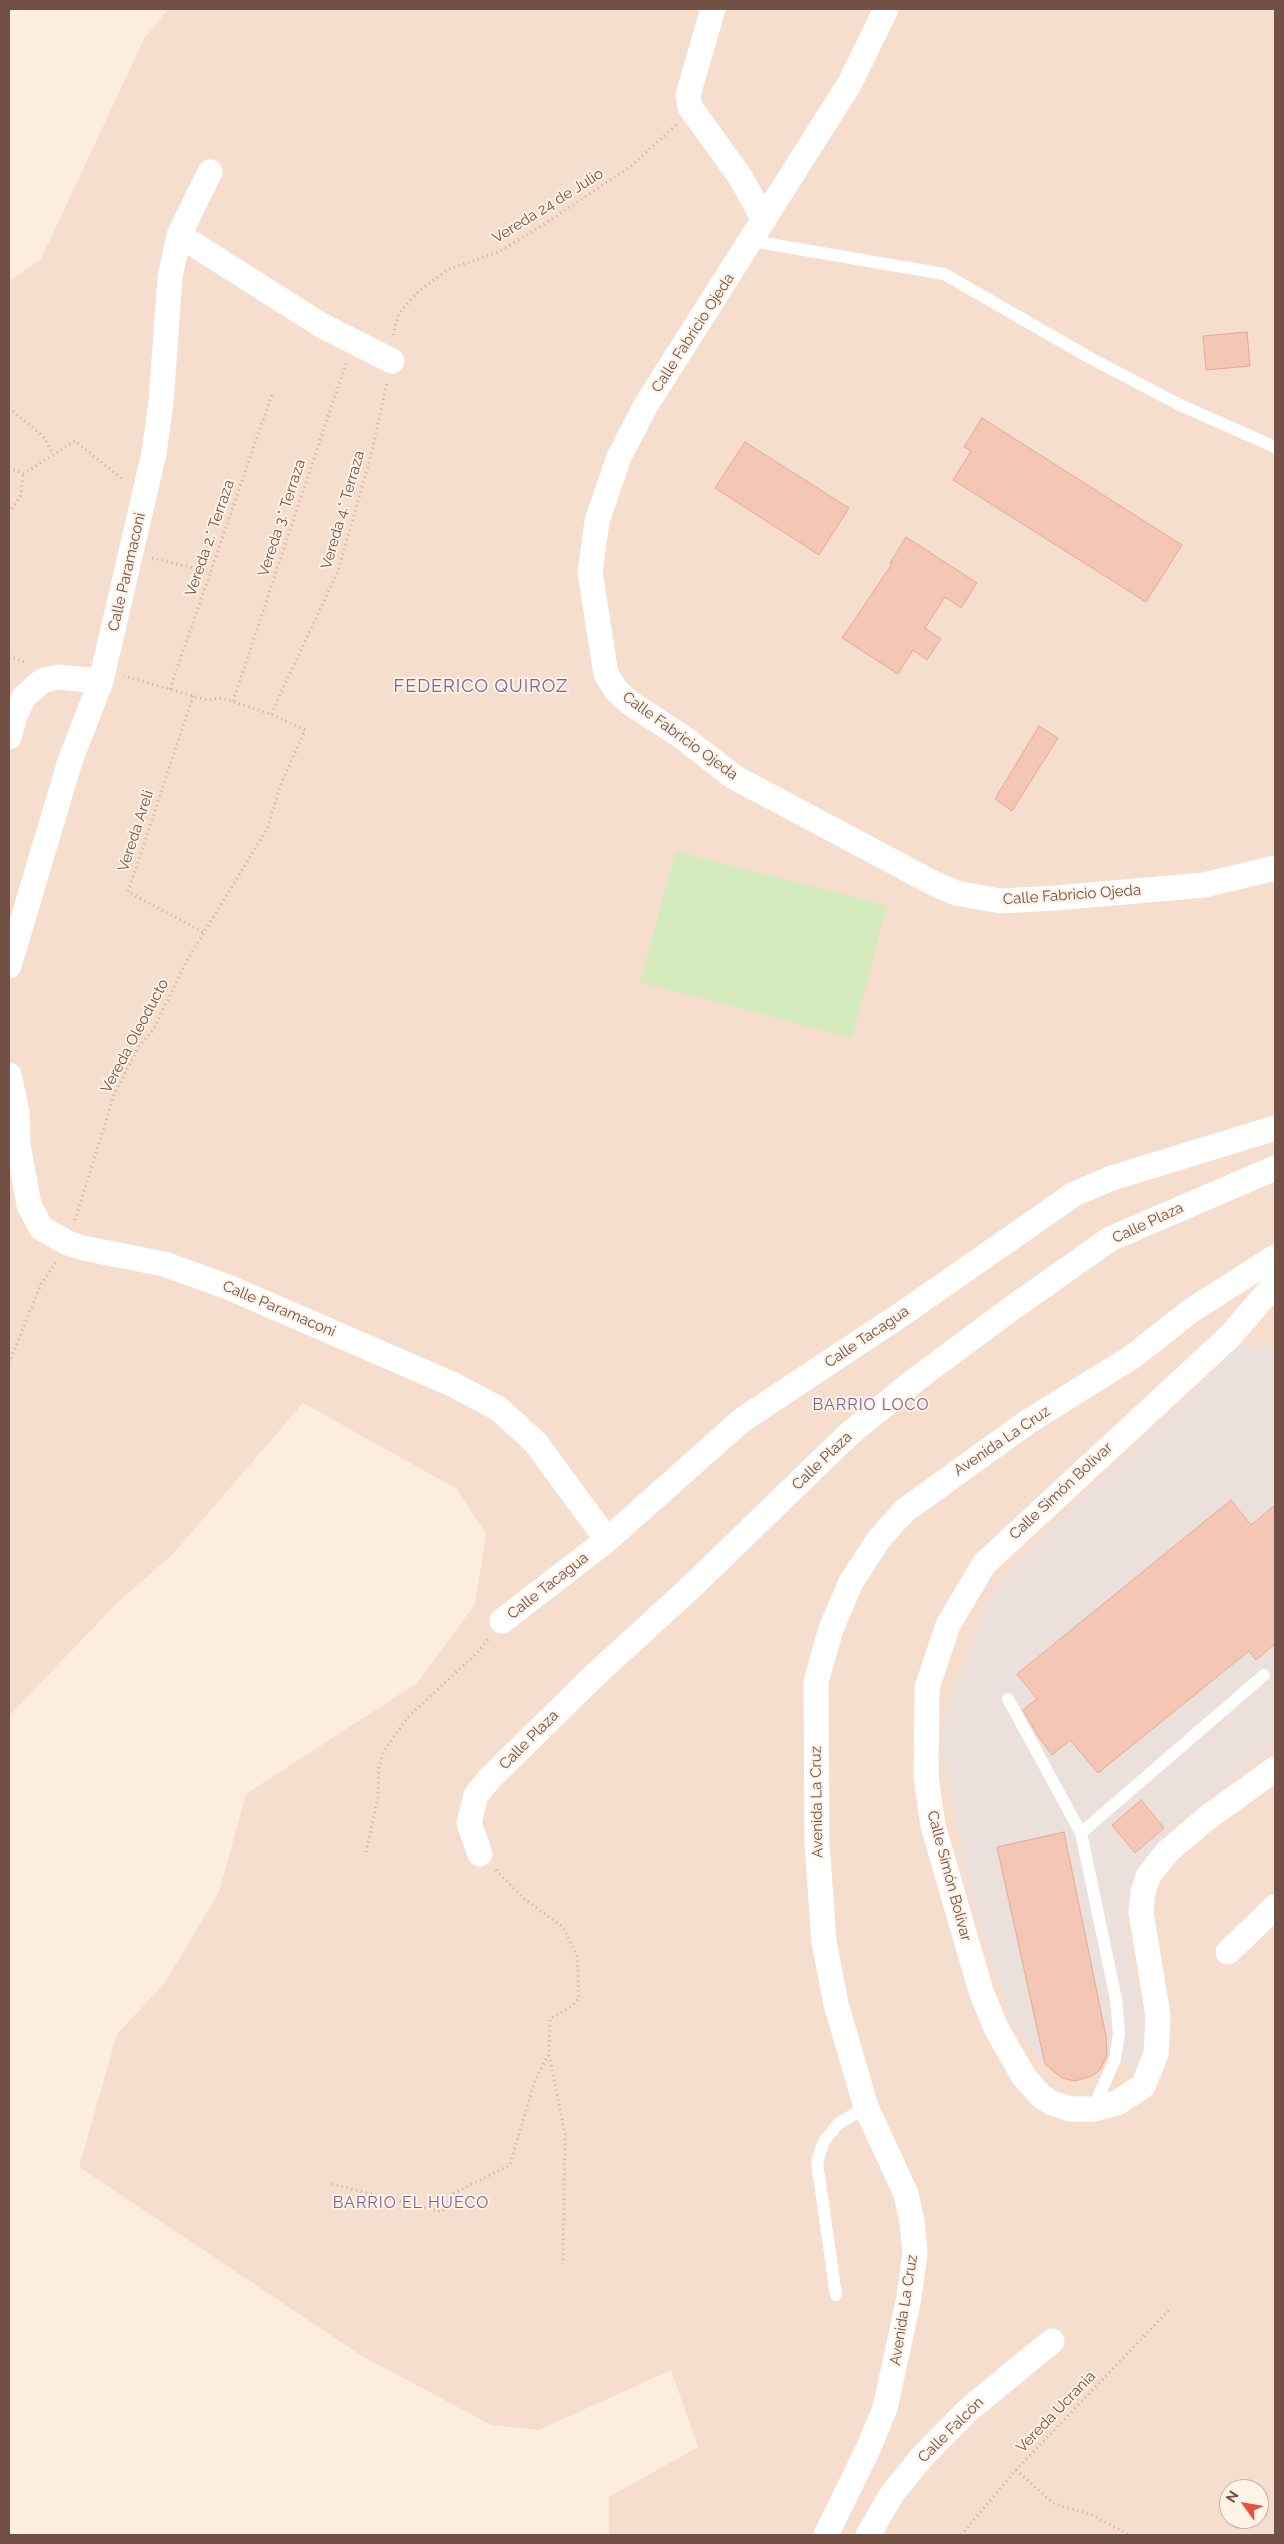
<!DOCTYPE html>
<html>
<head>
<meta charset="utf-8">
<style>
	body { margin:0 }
	#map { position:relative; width:1284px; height:2544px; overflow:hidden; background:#fdeddf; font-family:Raleway,sans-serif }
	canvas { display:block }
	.frame { position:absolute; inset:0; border:10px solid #735046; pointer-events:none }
	.north { position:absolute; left:1219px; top:2479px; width:50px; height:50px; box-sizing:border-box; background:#fff2e6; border:1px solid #c7b1a6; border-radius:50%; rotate:302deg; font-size:14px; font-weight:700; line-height:20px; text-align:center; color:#735046 }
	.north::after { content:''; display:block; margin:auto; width:18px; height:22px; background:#ec4f3f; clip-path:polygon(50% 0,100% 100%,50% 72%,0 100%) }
</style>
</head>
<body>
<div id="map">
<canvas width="1284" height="2544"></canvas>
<div class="frame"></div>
<div class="north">N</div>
</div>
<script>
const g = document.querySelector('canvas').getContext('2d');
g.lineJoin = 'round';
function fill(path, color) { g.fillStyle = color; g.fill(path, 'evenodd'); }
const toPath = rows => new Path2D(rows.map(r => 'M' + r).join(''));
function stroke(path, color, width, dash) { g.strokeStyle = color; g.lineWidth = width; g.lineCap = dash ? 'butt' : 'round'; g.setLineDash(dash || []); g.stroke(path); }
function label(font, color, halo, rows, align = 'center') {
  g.font = font + ' Raleway,sans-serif'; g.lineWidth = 4; g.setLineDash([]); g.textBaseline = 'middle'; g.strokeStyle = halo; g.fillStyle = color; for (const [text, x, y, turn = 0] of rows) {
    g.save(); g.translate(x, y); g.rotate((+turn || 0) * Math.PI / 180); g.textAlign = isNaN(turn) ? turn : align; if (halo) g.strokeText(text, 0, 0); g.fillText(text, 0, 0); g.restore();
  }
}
const residential = toPath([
	[168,9,1275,9,1275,2535,609,2535,609,2497,698,2447,671,2370,539,2430,491,2425,362,2356,79,2167,117,2034,164,1984,219,1892,246,1794,417,1683,475,1604,486,1534,457,1489,303,1403,174,1553,118,1602,9,1716,9,281,41,259,144,39],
	[1229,2489,1259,2489,1259,2519,1229,2519]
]);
const industrial = toPath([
	[1241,1344,1275,1348,1275,1744,1168,1831,1141,1865,1130,1890,1127,1916,1129,1953,1145,2025,1141,2054,1136,2068,1107,2056,1100,2070,1092,2076,1075,2081,1062,2078,1052,2071,1039,2058,1009,2015,970,1892,946,1768,941,1736,948,1707,990,1596,1005,1577,1075,1505]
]);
const green = toPath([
	[676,851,887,906,852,1038,640,982]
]);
const building = toPath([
	[1247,332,1250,366,1206,370,1203,336,1247,332],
	[982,418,1182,545,1146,602,953,480,971,451,964,447,982,418],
	[745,442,849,508,819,555,715,488,745,442],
	[906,537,977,583,961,608,945,597,925,628,941,639,927,660,913,650,898,674,842,638,892,564,890,563,906,537],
	[1039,726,1058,738,1012,811,995,799,1039,726],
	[1231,1500,1251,1525,1275,1505,1275,1644,1256,1660,1249,1651,1098,1773,1070,1740,1052,1755,1038,1736,1023,1710,1037,1699,1017,1674,1231,1500],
	[1141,1800,1164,1828,1135,1853,1112,1825,1141,1800],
	[1064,1832,1106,2036,1107,2056,1100,2070,1092,2076,1075,2081,1062,2078,1045,2064,997,1847,1064,1832]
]);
const path = toPath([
	[393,335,399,313,419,291,449,269,499,252,552,219,631,166,676,125],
	[9,408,43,436,53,454],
	[9,468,23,474],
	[23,474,75,441,124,480],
	[9,513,21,495,23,474],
	[152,558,211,572],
	[9,656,27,663],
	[170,689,272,394],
	[193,696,128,892,203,932],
	[233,701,346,363],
	[271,714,338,571,371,455,387,383],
	[75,1220,114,1095,139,1046,153,1030,186,962,267,829,281,784,305,730,271,714,222,698,207,700,124,676],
	[9,1363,41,1284,56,1262],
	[366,1852,378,1797,379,1766,384,1751,408,1717,477,1653,489,1638],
	[496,1870,523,1898,563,1927,577,1956,579,1998,572,2006,550,2019,549,2054,565,2134,563,2264],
	[332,2184,442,2212,454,2193,510,2165,534,2083,548,2055],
	[1016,2470,1053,2503,1092,2515,1129,2535],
	[961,2535,1016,2470,1171,2308]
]);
const service = toPath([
	[752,241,944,274,1092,359,1180,405,1275,447],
	[1008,1699,1081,1833,1116,1999,1119,2034,1115,2059,1093,2109],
	[1081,1833,1264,1675],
	[836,2295,817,2162,824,2141,838,2124,866,2107]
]);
const minor = toPath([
	[713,9,688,95,690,107,741,178,764,220],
	[886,9,850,83,646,405,619,457,597,521,590,572,606,674,616,690,630,703,681,736,734,777,933,883,956,893,1001,901,1056,898,1204,885,1275,868],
	[179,235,321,325,392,361],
	[9,737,15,715,24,697,42,681,57,677,101,681],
	[9,966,70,761,101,681,154,453,161,403,170,277,179,235,210,172],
	[9,1075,17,1112,18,1145,29,1205,41,1228,68,1243,83,1248,164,1264,228,1287,454,1385,499,1409,536,1443,607,1540],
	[1275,1284,1229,1337,984,1564,948,1625,927,1688,926,1777,933,1826,981,1991,996,2028,1024,2077,1041,2096,1052,2103,1070,2109,1093,2109,1117,2103,1143,2086,1156,2054,1158,2016,1141,1912,1143,1892,1149,1875,1167,1852,1207,1818,1275,1769],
	[502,1621,607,1540,742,1420,902,1314,1074,1194,1112,1178,1275,1128],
	[480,1854,469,1823,476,1795,491,1777,596,1674,690,1588,848,1435,915,1380,1008,1311,1110,1239,1275,1168],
	[1228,1952,1275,1907],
	[826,2535,869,2447,885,2408,909,2298,915,2253,912,2221,906,2194,866,2107,836,2004,824,1942,817,1843,816,1682,831,1629,851,1582,879,1539,904,1511,1029,1421,1132,1357,1192,1310,1275,1257],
	[868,2535,892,2494,921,2458,967,2411,1052,2341]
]);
const streetNames = [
	["Vereda 24 de Julio",548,206,-32],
	["Calle Fabricio Ojeda",693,333,-57],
	["Vereda 4.° Terraza",343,510,-74],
	["Vereda 3.° Terraza",282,518,-72],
	["Vereda 2.° Terraza",210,538,-71],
	["Calle Paramaconi",127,572,-77],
	["Calle Fabricio Ojeda",680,736,36],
	["Vereda Areli",136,831,-72],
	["Calle Fabricio Ojeda",1072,895,-4],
	["Vereda Oleoducto",135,1036,-62],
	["Calle Plaza",1148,1223,-25],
	["Calle Paramaconi",279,1309,23],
	["Calle Tacagua",867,1337,-34],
	["Avenida La Cruz",1002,1441,-34],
	["Calle Plaza",822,1461,-44],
	["Calle Simón Bolívar",1061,1491,-43],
	["Calle Tacagua",548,1586,-38],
	["Calle Plaza",529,1740,-45],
	["Avenida La Cruz",817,1802,-91],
	["Calle Simón Bolívar",949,1876,75],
	["Avenida La Cruz",904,2310,-81],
	["Vereda Ucrania",1056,2412,-46],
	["Calle Falcón",951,2430,-45]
];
const neighbourhoodNames = [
	["BARRIO LOCO",871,1405],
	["BARRIO EL HUECO",411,2203]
];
const quarterNames = [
	["FEDERICO QUIROZ",481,687]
];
fill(residential, '#f5decd');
fill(industrial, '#ebe0db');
fill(green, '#d5eabd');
fill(building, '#f3c6b5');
stroke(building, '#e6aa95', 1);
stroke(path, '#d7a999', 3, [1, 4]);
stroke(service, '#fff', 12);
stroke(minor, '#fff', 25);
label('15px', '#735046', '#fff2e6', streetNames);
g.letterSpacing = '1px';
label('16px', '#7e6197', '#fff2e6', neighbourhoodNames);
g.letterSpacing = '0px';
g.letterSpacing = '1px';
label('18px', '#7e6197', '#fff2e6', quarterNames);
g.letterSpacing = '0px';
</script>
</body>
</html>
